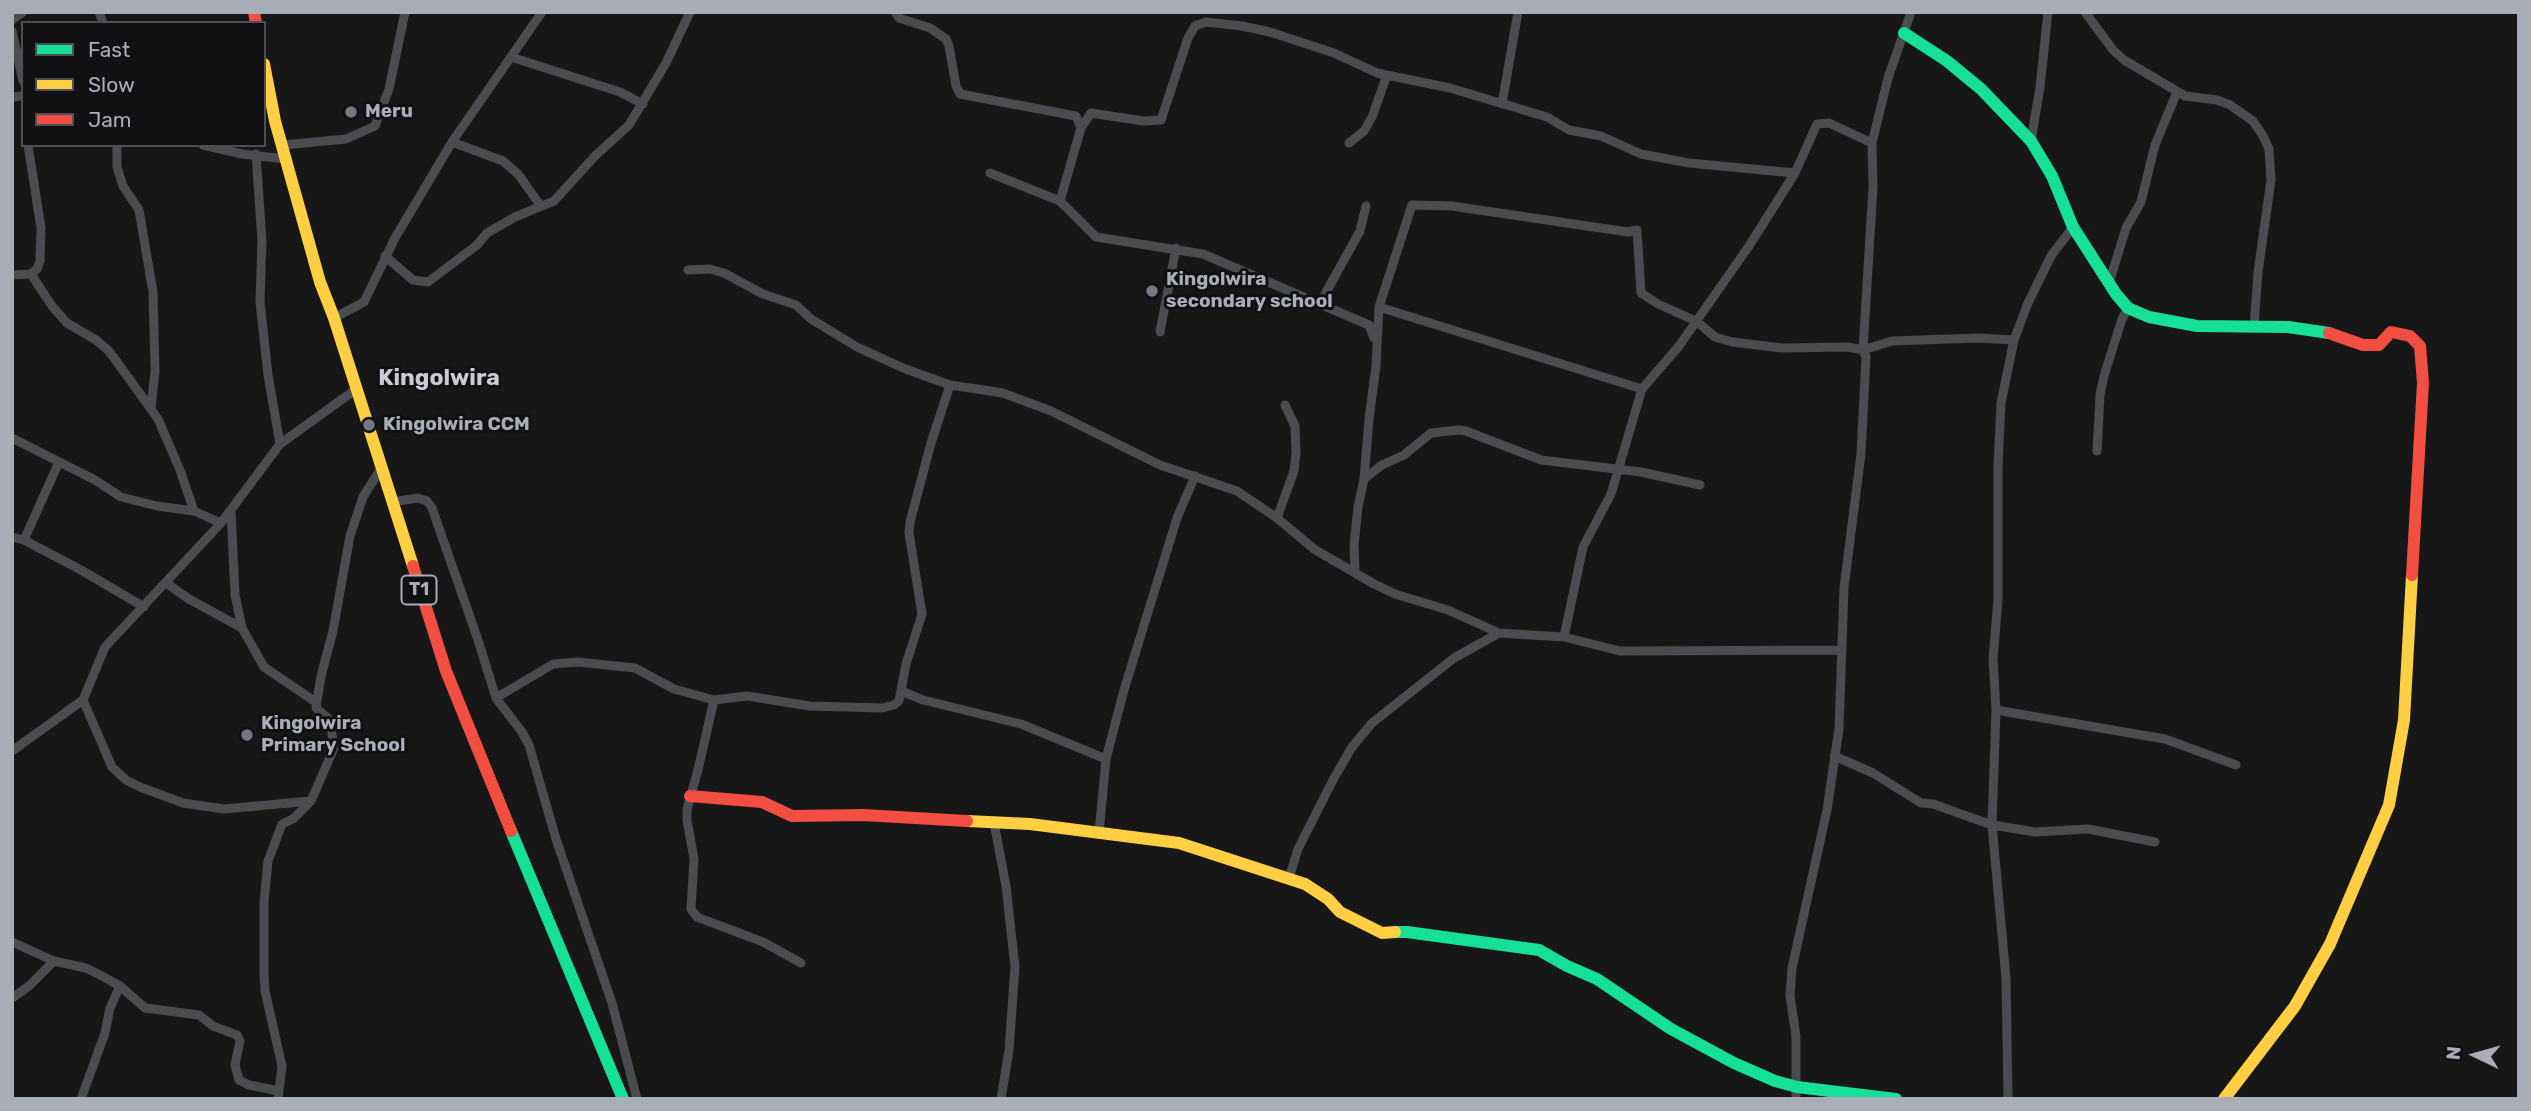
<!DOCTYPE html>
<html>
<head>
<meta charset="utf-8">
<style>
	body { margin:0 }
	#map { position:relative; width:2531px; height:1111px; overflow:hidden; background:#171717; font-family:Rubik,sans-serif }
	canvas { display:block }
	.frame { position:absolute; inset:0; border:14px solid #a8adb8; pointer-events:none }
	.legend { position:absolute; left:21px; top:21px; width:245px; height:126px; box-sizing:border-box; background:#111113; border:2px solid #4d4f55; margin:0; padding:9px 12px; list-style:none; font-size:21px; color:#a8adb8 }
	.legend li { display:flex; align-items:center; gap:14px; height:35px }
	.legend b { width:35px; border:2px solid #4d4f55 }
	.north { position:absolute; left:2440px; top:1020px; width:70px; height:70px; -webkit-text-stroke:5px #111113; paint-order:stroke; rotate:275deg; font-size:19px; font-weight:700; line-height:28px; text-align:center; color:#a8adb8 }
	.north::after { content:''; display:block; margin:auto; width:24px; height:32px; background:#a8adb8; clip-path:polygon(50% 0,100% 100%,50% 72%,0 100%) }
</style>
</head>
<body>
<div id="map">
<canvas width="2531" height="1111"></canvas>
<div class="frame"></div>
<ul class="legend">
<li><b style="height:9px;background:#16e098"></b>Fast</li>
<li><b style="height:9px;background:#ffcf43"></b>Slow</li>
<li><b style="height:9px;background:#f24e42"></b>Jam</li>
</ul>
<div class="north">N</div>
</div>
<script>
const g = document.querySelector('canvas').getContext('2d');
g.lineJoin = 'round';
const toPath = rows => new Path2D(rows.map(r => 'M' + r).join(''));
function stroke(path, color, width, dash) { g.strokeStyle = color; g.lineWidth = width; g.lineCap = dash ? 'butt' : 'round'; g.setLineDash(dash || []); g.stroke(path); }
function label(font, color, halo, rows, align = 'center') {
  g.font = font + ' Rubik,sans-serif'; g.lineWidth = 6; g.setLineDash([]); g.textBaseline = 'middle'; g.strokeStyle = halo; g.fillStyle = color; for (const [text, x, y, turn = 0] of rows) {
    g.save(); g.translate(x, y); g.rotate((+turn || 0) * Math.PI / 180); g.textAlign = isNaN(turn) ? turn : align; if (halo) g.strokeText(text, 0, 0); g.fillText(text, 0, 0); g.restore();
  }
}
const street = toPath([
	[99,12,103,23],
	[895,12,899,18,930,28,946,39,949,46,956,86,960,94,1076,116,1081,128],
	[2085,12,2113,50,2124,60,2185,96,2217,100,2230,105,2253,121,2263,136,2269,149,2271,180,2258,272,2254,327],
	[12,20,23,12],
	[12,31,23,81],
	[511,57,620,92,643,104],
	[12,97,23,96],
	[1502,104,1518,12],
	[2031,141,2040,87,2048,12],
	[452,142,503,161,518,174,540,205],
	[1349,143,1364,131,1372,117,1387,75],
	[117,145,117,167,123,186,139,210,153,292,155,371,151,409,158,419,180,470,194,511],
	[203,145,242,154,285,159],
	[283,145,346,139,375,126,389,89,405,12],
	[256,154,262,241,260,302,268,375,280,444],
	[990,173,1060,201,1096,237,1203,254,1369,325,1374,338],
	[1060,201,1081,128,1091,113,1143,121,1161,120,1188,38,1195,26,1206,22,1242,26,1270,32,1334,53,1377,73,1450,88,1547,117,1569,130,1601,136,1641,154,1689,163,1795,173],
	[385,256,413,280,428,282,477,245,487,233,515,217,554,201,595,156,629,125,666,63,690,12],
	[688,270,710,269,724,273,763,294,796,305,811,319,857,347,903,368,950,385,1003,393,1051,411,1160,465,1237,491,1277,518,1314,549,1374,584,1395,594,1448,610,1499,633,1564,637,1620,651,1842,650],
	[31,274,52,306,67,323,96,340,109,351,151,409],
	[12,275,31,274,37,269,40,261,41,228,28,145],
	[2109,283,2126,228,2141,202,2155,145,2177,92],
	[1319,305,1360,231,1366,206],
	[1379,307,1642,389],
	[334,318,364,302,395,238,452,142,542,12],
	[1160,332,1176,248],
	[12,438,95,480,121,497,157,506,194,511,221,523],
	[2097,451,2100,395,2104,376,2122,319,2128,308],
	[1364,479,1382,465,1404,455,1431,433,1458,430,1466,431,1541,460,1641,472,1700,485],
	[392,502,418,498,427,501,432,508,478,640,496,698,522,732,529,745,556,839,612,1003,637,1099],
	[231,510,235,595,242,628,264,667,317,703],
	[1277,518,1294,471,1296,453,1295,426,1285,405],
	[12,537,24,540,81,570,144,607],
	[24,540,59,462],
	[1355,572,1354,545,1358,507,1364,479,1369,419,1376,366,1379,307,1412,205,1452,206,1628,232,1637,230,1641,293,1658,304,1696,321,1715,337,1732,342,1782,348,1848,347,1863,350,1892,341,1979,338,2014,340],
	[166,583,189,599,242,628],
	[1564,637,1583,547,1611,494,1642,389,1679,346,1749,246,1795,173,1817,124,1829,123,1872,143],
	[901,691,923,700,1021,724,1106,759],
	[496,698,553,664,578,662,635,668,674,689,714,700,747,696,810,706,882,708,894,705,899,701,906,664,922,614,909,533,910,522,931,443,950,385],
	[83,700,112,767,126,780,140,787,183,803,224,809,311,801],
	[714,700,698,770,687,809,687,820,694,859,691,909,697,917,763,942,801,963],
	[1996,710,2165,739,2236,765],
	[12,751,83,700,105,647,221,523,280,444,355,390],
	[1834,756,1873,773,1921,803,1933,804,1992,825,2035,832,2088,829,2155,842],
	[994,823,1006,886,1015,967,1009,1050,1001,1099],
	[1099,833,1106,759,1124,690,1177,518,1195,476],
	[1289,878,1298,849,1334,778,1352,747,1372,723,1454,658,1499,633],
	[12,942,54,961,86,968,102,976,120,986,145,1008,199,1015,213,1026,237,1035,240,1041,235,1065,239,1080,249,1085,279,1091],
	[12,998,29,986,54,961],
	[81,1099,105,1033,110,1008,120,986],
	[278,1099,282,1066,265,991,264,974,264,902,268,861,282,824,293,819,311,801,334,748,330,720,316,708,321,676,333,631,350,536,363,497,380,470],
	[1796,1099,1796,1037,1790,995,1792,968,1827,810,1839,729,1844,588,1861,454,1866,357,1863,350,1873,187,1872,143,1888,78,1911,12],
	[2008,1099,2006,978,1992,825,1996,710,1993,659,1998,600,1998,466,2001,403,2014,340,2028,303,2051,256,2073,227]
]);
const fast = toPath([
	[1904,33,1947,61,1981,89,2031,141,2052,176,2073,227,2116,294,2128,308,2149,317,2197,326,2288,327,2329,333],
	[511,831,623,1099],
	[1395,932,1407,932,1539,950,1567,966,1597,979,1671,1029,1734,1063,1775,1081,1797,1087,1896,1099]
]);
const slow = toPath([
	[264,64,275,121,320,282,334,318,413,566],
	[967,821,1030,824,1179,843,1305,884,1328,899,1340,912,1382,933,1395,932],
	[2224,1099,2295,1006,2330,944,2389,805,2404,720,2412,575]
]);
const jam = toPath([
	[254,12,256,23],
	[2329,333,2363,345,2379,345,2391,332,2410,336,2420,346,2423,383,2412,575],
	[413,566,446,671,511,831],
	[690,796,762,802,792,816,863,815,967,821]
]);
const markers = [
	[351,112,7,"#757880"],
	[1152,291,7,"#757880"],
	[369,425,7,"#757880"],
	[247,735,7,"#757880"]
];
const shields = [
	[419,590,35]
];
const shieldNames = [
	["T1",419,590]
];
const poiNames = [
	["Meru",365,112],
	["Kingolwira",1166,280],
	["secondary school",1166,302],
	["Kingolwira CCM",383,425],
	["Kingolwira",261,724],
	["Primary School",261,746]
];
const quarterNames = [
	["Kingolwira",439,378]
];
stroke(street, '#4b4c50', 9);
stroke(fast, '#16e098', 12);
stroke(slow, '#ffcf43', 12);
stroke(jam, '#f24e42', 12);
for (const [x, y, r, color] of markers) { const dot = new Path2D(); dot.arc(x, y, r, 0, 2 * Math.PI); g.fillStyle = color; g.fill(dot); stroke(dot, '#111113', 2.5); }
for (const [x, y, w] of shields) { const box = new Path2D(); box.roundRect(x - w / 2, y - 14.5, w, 29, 5); g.fillStyle = '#111113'; g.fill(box); stroke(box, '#a8adb8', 2); }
label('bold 18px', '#a8adb8', null, shieldNames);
label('bold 19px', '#a8adb8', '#111113', poiNames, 'left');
label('bold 23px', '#c9ccd4', '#111113', quarterNames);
</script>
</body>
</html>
